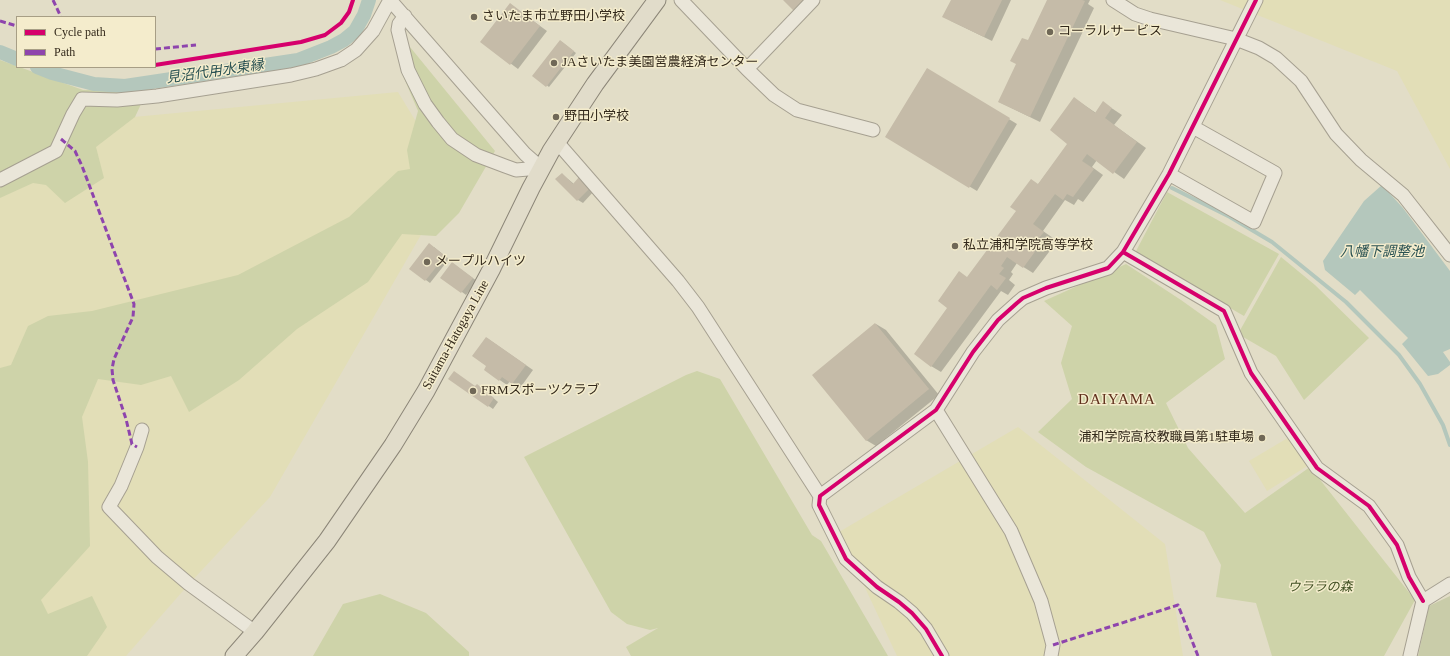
<!DOCTYPE html>
<html>
<head>
<meta charset="utf-8">
<style>
	body { margin:0 }
	#map { position:relative; width:1450px; height:656px; overflow:hidden; background:#e2ddc7; font-family:"Times New Roman",serif }
	canvas { display:block }
	.legend { position:absolute; left:16px; top:16px; width:140px; height:52px; box-sizing:border-box; background:#f4eccc; border:1px solid #a79e85; margin:0; padding:5px 7px; list-style:none; font-size:12px; color:#33291b }
	.legend li { display:flex; align-items:center; gap:8px; height:20px }
	.legend b { width:20px; border:1px solid #a79e85 }
</style>
</head>
<body>
<div id="map">
<canvas width="1450" height="656"></canvas>
<ul class="legend">
<li><b style="height:5px;background:#d6006c"></b>Cycle path</li>
<li><b style="height:5px;background:#8e44ad"></b>Path</li>
</ul>
</div>
<script>
const g = document.querySelector('canvas').getContext('2d');
g.lineJoin = 'round';
function fill(path, color) { g.fillStyle = color; g.fill(path, 'evenodd'); }
const toPath = rows => new Path2D(rows.map(r => 'M' + r).join(''));
function stroke(path, color, width, dash) { g.strokeStyle = color; g.lineWidth = width; g.lineCap = dash ? 'butt' : 'round'; g.setLineDash(dash || []); g.stroke(path); }
function label(font, color, halo, rows, align = 'center') {
  g.font = font + ' "Times New Roman","Noto Sans JP",serif'; g.lineWidth = 3; g.setLineDash([]); g.textBaseline = 'middle'; g.strokeStyle = halo; g.fillStyle = color; for (const [text, x, y, turn = 0] of rows) {
    g.save(); g.translate(x, y); g.rotate((+turn || 0) * Math.PI / 180); g.textAlign = isNaN(turn) ? turn : align; if (halo) g.strokeText(text, 0, 0); g.fillText(text, 0, 0); g.restore();
  }
}
const farmland = toPath([
	[1220,0,1450,0,1450,169,1397,71],
	[0,85,102,120,398,92,452,181,270,497,189,584,126,656,0,656],
	[1018,427,1165,544,1183,656,897,656,839,532],
	[1291,436,1309,465,1267,491,1249,461]
]);
const green = toPath([
	[410,47,495,151,459,213,436,236,402,234,368,282,297,329,239,380,189,412,171,376,141,385,98,379,82,417,88,462,90,546,41,600,48,614,92,596,107,627,87,656,0,656,0,368,11,365,28,326,48,316,92,311,238,275,349,217,398,171,410,169,407,150,418,111,404,78],
	[0,60,83,90,148,89,135,117,96,147,104,178,65,203,46,185,33,183,0,198],
	[1167,192,1279,254,1244,316,1135,253],
	[1281,257,1315,285,1369,338,1304,400,1276,356,1238,334],
	[1126,264,1181,300,1216,325,1225,359,1166,403,1188,448,1245,513,1310,467,1415,600,1384,656,1272,656,1256,603,1216,597,1221,565,1204,532,1086,467,1038,432,1072,399,1061,363,1072,326,1044,301],
	[697,371,720,379,812,535,821,541,888,656,631,656,626,647,658,628,650,630,627,624,611,612,524,457,686,375],
	[380,594,426,613,469,652,469,656,313,656,343,604]
]);
const cemetery = toPath([
	[1450,596,1450,656,1418,656,1429,606]
]);
const water = toPath([
	[1382,185,1403,208,1450,271,1450,349,1443,352,1450,362,1450,365,1438,374,1428,376,1402,344,1408,338,1360,290,1355,295,1325,270,1323,261,1364,201]
]);
const shadow = toPath([
	[952,0,1011,0,992,41,951,21],
	[1048,0,1090,0,1088,4,1094,8,1040,122,999,102],
	[510,4,547,31,518,69,482,42],
	[562,42,576,53,549,87,534,75],
	[927,69,1017,124,977,191,887,137],
	[1074,98,1096,113,1103,103,1113,109,1122,115,1114,125,1146,148,1124,179,1097,160,1092,167,1103,175,1083,202,1078,199,1074,205,1065,200,1043,231,1053,238,1048,245,1052,248,1033,273,1017,263,1011,272,1013,274,1009,280,1015,285,1008,295,1001,291,941,372,931,366,968,278,1069,143],
	[562,174,574,184,580,179,594,191,583,203,578,200],
	[434,247,449,259,430,283,411,269],
	[452,263,477,281,466,295,442,277],
	[876,324,886,330,939,395,876,446,866,440],
	[487,338,533,370,520,388,510,381,507,385,485,370,488,366],
	[450,379,482,388,498,402,493,409]
]);
const stream = toPath([
	[1172,188,1230,217,1272,242,1346,302,1399,355,1420,384,1443,425,1450,445]
]);
const canal = toPath([
	[0,52,17,59],
	[37,67,52,73,94,84,125,86,298,60,331,47,344,40,355,31,364,15,369,0]
]);
const building = toPath([
	[783,0,808,0,795,12],
	[951,0,1002,0,984,37,942,17],
	[1047,0,1082,0,1085,1,1030,117,998,102,1016,64,1010,61,1022,38,1028,40],
	[510,3,540,26,510,65,480,42],
	[560,40,574,51,546,87,532,76],
	[927,68,1010,118,969,188,885,137],
	[1074,97,1095,113,1103,101,1112,108,1105,118,1137,142,1113,174,1087,154,1082,161,1094,169,1073,197,1067,194,1063,200,1055,194,1033,224,1044,232,1038,239,1042,242,1023,268,1007,257,1001,266,1004,268,999,274,1006,278,997,290,991,285,931,367,914,354,947,308,938,301,959,271,967,277,1016,211,1010,207,1031,179,1038,184,1067,144,1050,130],
	[562,173,573,184,579,177,590,188,577,201,555,179],
	[429,243,445,256,425,281,409,269],
	[452,262,473,278,461,293,440,278],
	[875,323,929,389,866,441,812,375],
	[486,337,526,365,512,384,502,377,499,381,484,370,486,366,472,356],
	[454,371,475,386,477,384,494,398,488,407,448,379]
]);
const minor = toPath([
	[390,0,525,154,541,168],
	[681,0,747,69,774,95,797,110,873,130],
	[1113,0,1135,14,1150,19,1236,39,1259,48,1276,58,1301,81,1336,134,1361,160,1403,195,1450,255],
	[405,16,399,24,398,30,408,70,425,104,438,122,452,139,476,155,505,166,516,170,541,168],
	[747,69,813,0],
	[557,142,678,281,698,307,820,496],
	[1169,174,1254,222,1275,173,1193,127],
	[0,180,56,151,73,114,82,99,117,100,157,96,291,75,316,69,341,60,356,50,373,31,390,0],
	[1123,252,1224,311,1251,373,1317,468,1369,506,1397,545,1409,577,1423,601],
	[936,410,1011,531,1041,601,1053,645,1051,656],
	[142,430,137,447,121,486,109,507,157,557,189,584,255,632],
	[942,656,926,629,912,613,899,602,877,587,846,559,819,505,820,496,936,410,973,352,998,320,1017,303,1023,298,1046,288,1108,268,1123,252,1169,174,1256,0],
	[1410,656,1423,601,1450,584]
]);
const major = toPath([
	[234,656,255,632,327,541,393,445,426,391,491,270,531,188,551,151,595,84,657,0]
]);
const quiet = toPath([
	[53,0,61,17],
	[0,21,17,26],
	[155,49,196,45],
	[61,139,75,151,82,166,134,304,133,317,114,359,112,369,113,380,126,419,132,444,137,447],
	[1053,645,1178,605,1198,656]
]);
const cycleway = toPath([
	[155,65,301,42,325,35,341,23,349,12,353,0],
	[1123,252,1224,311,1251,373,1317,468,1369,506,1397,545,1409,577,1423,601],
	[942,656,926,629,912,613,899,602,877,587,846,559,819,505,820,496,936,410,973,352,998,320,1017,303,1023,298,1046,288,1108,268,1123,252,1169,174,1256,0]
]);
const markers = [
	[474,17,4,"#706857"],
	[1050,32,4,"#706857"],
	[554,63,4,"#706857"],
	[556,117,4,"#706857"],
	[955,246,4,"#706857"],
	[427,262,4,"#706857"],
	[473,391,4,"#706857"],
	[1262,438,4,"#706857"]
];
const poiNames = [
	["さいたま市立野田小学校",482,17],
	["コーラルサービス",1058,32],
	["JAさいたま美園営農経済センター",562,63],
	["野田小学校",564,117],
	["私立浦和学院高等学校",963,246],
	["メープルハイツ",435,262],
	["FRMスポーツクラブ",481,391],
	["浦和学院高校教職員第1駐車場",1254,438,"right"]
];
const streetNames = [
	["Saitama-Hatogaya Line",456,335,-61]
];
const parkNames = [
	["ウララの森",1320,588]
];
const waterNames = [
	["見沼代用水東縁",215,72,-8],
	["八幡下調整池",1382,252]
];
const quarterNames = [
	["DAIYAMA",1117,400]
];
fill(farmland, '#e2deb7');
fill(green, '#ced3a9');
fill(cemetery, '#c9cca9');
fill(water, '#b4c7bc');
fill(shadow, '#0003');
stroke(stream, '#b4c7bc', 4);
stroke(canal, '#b4c7bc', 14);
fill(building, '#c5bba8');
stroke(minor, '#a6a091', 15);
stroke(major, '#8c8678', 19);
stroke(minor, '#eae6d9', 13);
stroke(major, '#e1dcca', 17);
stroke(quiet, '#8e44ad', 3, [6, 3]);
stroke(cycleway, '#d6006c', 4);
for (const [x, y, r, color] of markers) { const dot = new Path2D(); dot.arc(x, y, r, 0, 2 * Math.PI); g.fillStyle = color; g.fill(dot); stroke(dot, '#f4eccc', 1.5); }
label('13px', '#33291b', '#f4eccc', poiNames, 'left');
label('13px', '#33291b', '#f4eccc', streetNames);
label('italic 13px', '#404f22', '#f4eccc', parkNames);
label('italic 14px', '#2a5253', '#f4eccc', waterNames);
g.letterSpacing = '1px';
label('15px', '#5f2f1b', '#f4eccc', quarterNames);
g.letterSpacing = '0px';
</script>
</body>
</html>
